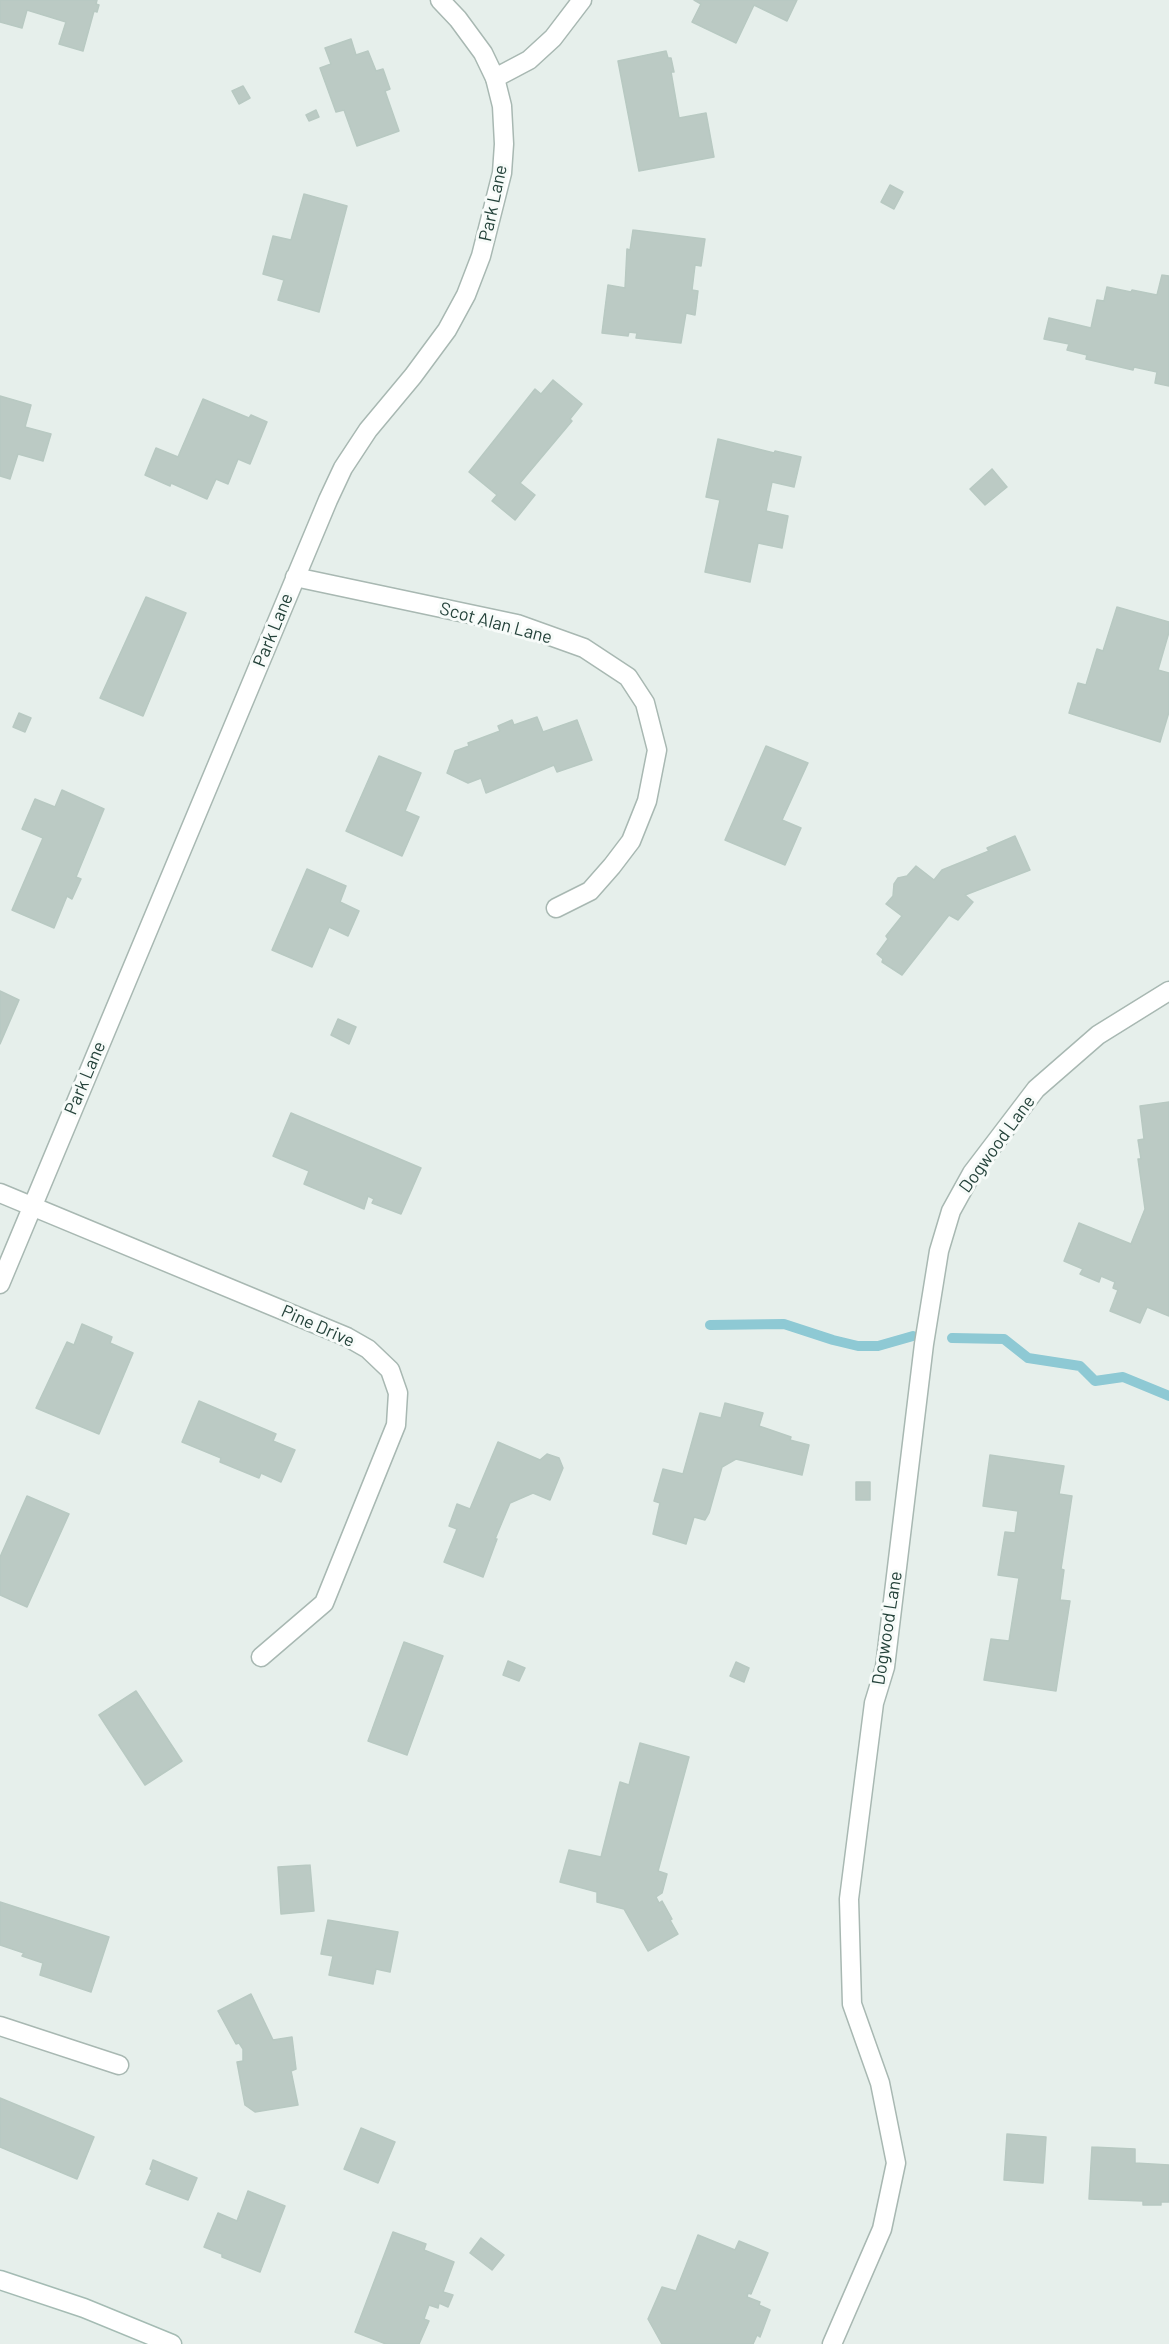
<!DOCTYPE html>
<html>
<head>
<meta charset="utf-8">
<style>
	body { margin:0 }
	canvas { display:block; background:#e6efeb }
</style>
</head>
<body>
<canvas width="1169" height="2344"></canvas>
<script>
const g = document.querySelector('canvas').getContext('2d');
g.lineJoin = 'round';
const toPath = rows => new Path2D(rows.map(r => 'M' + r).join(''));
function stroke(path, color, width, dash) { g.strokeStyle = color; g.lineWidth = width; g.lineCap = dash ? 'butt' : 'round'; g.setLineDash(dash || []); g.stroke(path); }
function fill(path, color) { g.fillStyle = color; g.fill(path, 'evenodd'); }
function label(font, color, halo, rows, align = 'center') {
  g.font = font + ' Barlow,sans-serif'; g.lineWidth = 6; g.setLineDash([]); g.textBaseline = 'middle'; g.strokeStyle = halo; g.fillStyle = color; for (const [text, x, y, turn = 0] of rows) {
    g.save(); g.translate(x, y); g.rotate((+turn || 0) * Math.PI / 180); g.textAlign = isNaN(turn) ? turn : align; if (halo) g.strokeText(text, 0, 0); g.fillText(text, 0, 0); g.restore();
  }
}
const stream = toPath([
	[710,1325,784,1324,833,1340,858,1346,878,1346,913,1336],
	[952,1338,1004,1339,1028,1358,1080,1366,1095,1381,1123,1377,1169,1396]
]);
const building = toPath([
	[0,0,97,0,96,4,99,5,97,12,94,11,83,51,59,44,66,22,27,10,22,28,0,22,0,0],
	[797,0,787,21,754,5,736,43,692,22,701,4,694,0,797,0],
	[351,39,356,55,368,51,376,71,383,69,390,89,385,91,399,131,357,146,344,110,336,112,320,68,331,64,325,48,351,39],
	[666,51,668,58,671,58,674,72,671,72,679,118,706,113,714,157,639,171,618,61,666,51],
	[243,86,250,98,239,104,232,91,243,86],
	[316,110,319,117,309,121,306,115,316,110],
	[890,185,903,192,894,209,881,202,890,185],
	[304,194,347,206,319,312,278,300,284,280,263,274,273,236,291,240,304,194],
	[633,230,705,239,701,266,695,265,692,290,698,291,695,315,686,313,681,343,636,338,637,333,629,332,628,336,602,333,608,285,625,288,627,249,630,250,633,230],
	[1162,275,1169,276,1169,386,1155,383,1157,372,1134,367,1133,370,1086,359,1087,355,1067,350,1069,344,1044,339,1049,318,1091,328,1097,300,1104,301,1107,287,1131,292,1132,290,1157,295,1162,275],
	[553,380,582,404,570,419,572,421,520,483,535,495,515,520,492,501,497,495,469,472,535,389,541,394,553,380],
	[0,396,31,405,25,427,51,434,43,461,18,454,10,479,0,476,0,396],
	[203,399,249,418,251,415,267,422,250,464,238,459,228,484,216,479,207,499,171,483,170,486,145,475,156,448,178,457,203,399],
	[718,439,774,453,775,451,801,457,794,487,772,482,766,511,788,516,782,548,758,543,750,582,705,572,720,500,706,497,718,439],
	[992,469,1007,487,985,505,970,489,992,469],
	[146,597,186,613,143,716,100,698,146,597],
	[1117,607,1169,622,1169,632,1158,670,1169,673,1169,712,1160,742,1069,713,1078,683,1086,685,1097,649,1103,651,1117,607],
	[19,713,31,718,25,732,13,727,19,713],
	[537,717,543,732,577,720,592,760,557,772,554,765,486,793,481,778,468,783,447,773,455,751,469,746,468,743,500,731,498,726,512,720,514,725,537,717],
	[766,746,808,763,782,820,801,828,785,865,725,840,766,746],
	[379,756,421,773,405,811,419,817,402,856,346,831,379,756],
	[62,790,104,809,76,877,81,879,72,899,67,896,54,928,12,910,43,838,22,829,35,799,55,807,62,790],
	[1015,836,1030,870,965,895,973,902,958,920,949,915,902,975,882,962,883,959,877,954,888,939,886,936,902,916,886,904,893,896,894,884,898,878,907,876,916,866,934,880,942,870,989,851,987,848,1015,836],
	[307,869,346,886,340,902,359,911,348,936,329,927,312,967,272,950,307,869],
	[0,991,19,1000,0,1044,0,991],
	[338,1019,356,1027,349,1044,331,1035,338,1019],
	[1169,1102,1169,1316,1147,1307,1140,1323,1110,1311,1118,1290,1113,1288,1115,1282,1101,1276,1099,1282,1080,1274,1083,1269,1064,1261,1079,1223,1131,1244,1145,1209,1138,1159,1141,1159,1138,1140,1144,1139,1140,1106,1169,1102],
	[291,1113,421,1168,401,1214,372,1203,374,1199,368,1196,364,1209,304,1184,309,1171,273,1156,291,1113],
	[82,1324,112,1337,110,1343,133,1353,99,1434,36,1408,67,1342,74,1345,82,1324],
	[199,1401,276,1434,273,1441,295,1450,281,1482,261,1473,259,1478,220,1462,221,1458,182,1442,199,1401],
	[725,1403,763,1413,759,1426,791,1437,790,1440,809,1445,802,1475,736,1459,722,1467,709,1513,705,1520,694,1517,686,1544,653,1534,660,1503,654,1501,663,1469,683,1474,700,1413,721,1418,725,1403],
	[498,1442,540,1460,547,1454,559,1458,563,1468,550,1500,533,1493,510,1503,495,1539,497,1539,483,1577,444,1562,457,1529,449,1526,457,1504,470,1509,498,1442],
	[990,1455,1064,1466,1059,1494,1072,1496,1061,1569,1064,1570,1060,1600,1070,1601,1056,1691,984,1680,991,1639,1009,1641,1019,1578,998,1575,1005,1532,1015,1533,1018,1511,983,1506,990,1455],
	[856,1482,870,1482,870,1500,856,1500,856,1482],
	[27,1496,69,1514,27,1607,0,1595,0,1557,27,1496],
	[404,1642,443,1656,407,1755,368,1741,404,1642],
	[508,1661,525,1668,519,1681,503,1675,508,1661],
	[736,1662,749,1668,744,1682,730,1676,736,1662],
	[136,1691,182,1761,145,1785,99,1715,136,1691],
	[640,1743,689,1757,658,1871,667,1874,662,1893,656,1897,659,1903,662,1901,672,1919,670,1920,678,1934,648,1951,624,1909,597,1902,597,1892,560,1882,569,1850,601,1857,620,1782,629,1785,640,1743],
	[310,1865,314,1911,281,1914,278,1867,310,1865],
	[0,1902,109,1937,91,1992,40,1975,43,1963,22,1956,24,1953,0,1945,0,1902],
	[328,1920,398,1932,390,1972,376,1969,373,1984,329,1975,333,1956,321,1954,328,1920],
	[251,1994,273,2040,292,2037,296,2069,291,2071,298,2105,255,2112,245,2105,237,2062,243,2061,243,2049,239,2043,236,2044,218,2011,251,1994],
	[0,2098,94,2137,77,2179,0,2147,0,2098],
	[361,2128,395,2142,378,2183,344,2169,361,2128],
	[1007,2134,1046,2137,1043,2183,1004,2180,1007,2134],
	[1092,2147,1135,2149,1135,2163,1169,2165,1169,2202,1161,2202,1161,2205,1143,2205,1143,2201,1089,2199,1092,2147],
	[153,2160,197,2178,188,2200,146,2184,152,2170,150,2169,153,2160],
	[248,2191,285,2206,260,2272,222,2257,222,2254,204,2247,218,2213,237,2221,248,2191],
	[393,2232,426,2244,424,2250,454,2262,443,2292,453,2295,448,2307,439,2303,438,2308,429,2305,424,2319,429,2321,419,2344,386,2344,355,2332,393,2232],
	[698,2235,735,2250,739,2241,768,2253,751,2294,748,2293,747,2297,760,2302,759,2305,770,2310,760,2337,757,2335,753,2344,662,2344,648,2319,662,2287,676,2291,698,2235],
	[481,2238,504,2255,492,2270,470,2253,481,2238]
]);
const lane = toPath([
	[495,78,529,60,553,38,582,0]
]);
const street = toPath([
	[295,577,517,624,584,648,628,677,645,703,657,750,647,801,631,841,612,866,590,891,556,908],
	[0,1193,347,1337,368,1349,390,1370,398,1393,396,1425,324,1603,261,1657],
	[0,1284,328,500,343,468,368,430,413,376,447,330,466,295,481,256,502,173,504,144,502,106,495,78,483,53,458,19,440,0],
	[0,2026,119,2065],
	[832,2344,882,2229,896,2163,880,2083,852,2004,849,1899,874,1703,885,1667,924,1344,939,1251,951,1211,972,1173,1036,1089,1098,1035,1169,991]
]);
const secondary = toPath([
	[0,2280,84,2308,172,2344]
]);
const streetNames = [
	["Park Lane",493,203,-78],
	["Scot Alan Lane",496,623,15],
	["Park Lane",273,630,-68],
	["Park Lane",85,1078,-67],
	["Dogwood Lane",997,1144,-54],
	["Pine Drive",318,1326,24],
	["Dogwood Lane",887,1628,-81]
];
stroke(stream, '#8ec9d4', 10);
fill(building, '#bbcac4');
stroke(building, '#b8c9c2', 1.5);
stroke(lane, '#a8b8b2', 21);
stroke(street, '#a8b8b2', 21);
stroke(secondary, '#a4bbb3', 21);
stroke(lane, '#fff', 18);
stroke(street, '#fff', 18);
stroke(secondary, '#fff', 18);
label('18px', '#24423a', '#f7fbf9', streetNames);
</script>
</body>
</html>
